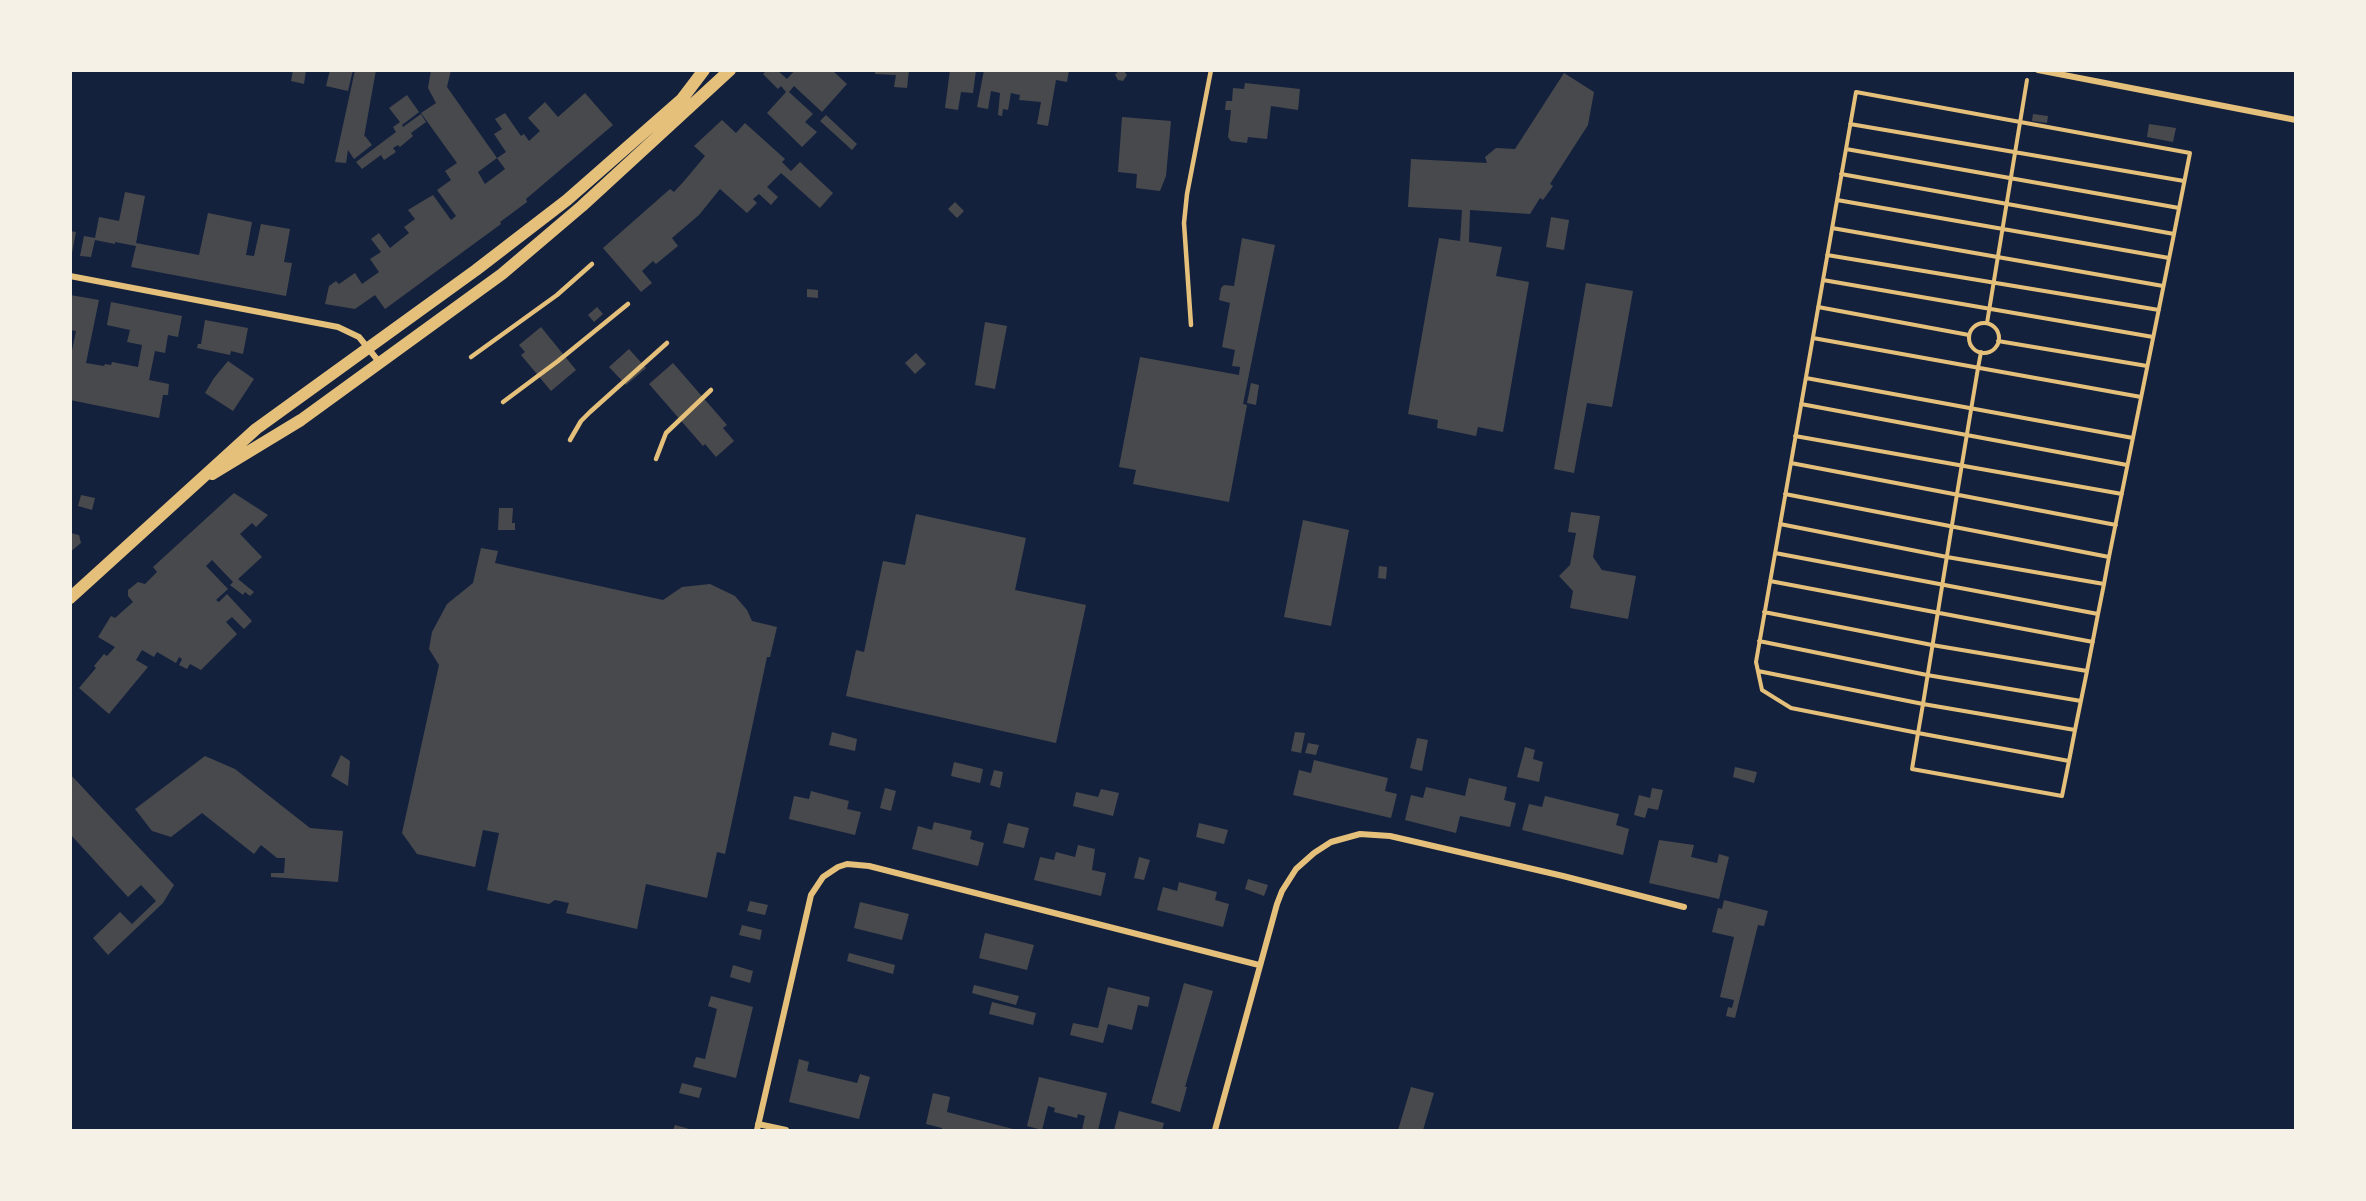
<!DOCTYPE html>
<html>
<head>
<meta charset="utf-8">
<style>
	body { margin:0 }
	#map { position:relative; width:2366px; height:1201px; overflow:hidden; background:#14213d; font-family:"Noto Sans",sans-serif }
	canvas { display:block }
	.frame { position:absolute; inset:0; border:72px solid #f6f1e7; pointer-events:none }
</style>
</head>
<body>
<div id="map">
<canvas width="2366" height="1201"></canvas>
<div class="frame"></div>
</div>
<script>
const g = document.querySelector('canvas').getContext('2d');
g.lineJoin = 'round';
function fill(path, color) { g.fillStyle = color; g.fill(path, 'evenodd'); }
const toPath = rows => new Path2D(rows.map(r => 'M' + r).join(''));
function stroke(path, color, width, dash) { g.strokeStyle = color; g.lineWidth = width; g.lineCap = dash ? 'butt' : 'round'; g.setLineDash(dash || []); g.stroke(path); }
const building = toPath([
	[293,70,306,70,304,84,291,81],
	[330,70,353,70,348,91,326,86],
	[355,70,376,70,364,137,365,136,372,145,354,159,348,150,346,163,335,162],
	[431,70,451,70,447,87,497,158,478,172,485,184,505,169,497,158,506,152,494,134,502,129,495,119,505,113,521,136,524,134,529,141,540,131,528,118,545,102,558,117,585,93,613,125,526,199,527,202,500,222,501,224,385,309,375,295,355,309,325,304,329,286,336,281,339,284,355,273,362,284,379,272,370,259,381,252,371,239,379,233,390,248,409,233,404,227,415,219,408,210,416,205,433,195,451,220,456,216,437,190,451,180,445,171,457,163,421,113,436,103,428,88],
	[767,70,777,70,787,79,795,70,832,70,847,84,822,112,794,86,789,92,813,114,805,122,817,132,802,147,767,113,786,92,781,86,778,89,763,74],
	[875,70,909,70,907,88,894,87,896,75,875,74],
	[950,70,976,70,973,93,961,92,958,110,945,108],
	[984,70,1069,70,1067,82,1056,80,1048,126,1037,124,1041,102,1019,100,1020,95,1011,93,1008,110,1003,109,1002,116,998,115,1000,93,991,91,988,109,977,107],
	[1119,70,1124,71,1127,75,1123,81,1118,80,1115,75],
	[1564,73,1594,92,1588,125,1550,184,1553,186,1543,200,1540,198,1530,214,1470,210,1469,242,1502,247,1496,276,1529,282,1503,432,1478,427,1476,436,1437,428,1438,420,1408,414,1439,238,1460,241,1462,210,1408,207,1411,159,1487,163,1485,157,1496,148,1515,149],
	[1245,83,1300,89,1298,110,1271,106,1267,139,1248,137,1247,143,1231,141,1228,137,1231,110,1225,110,1226,101,1232,101,1233,88,1244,89],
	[407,95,419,112,402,125,403,127,421,114,426,122,411,133,413,136,400,147,398,145,393,148,396,152,384,160,381,155,362,169,356,162,396,132,393,127,400,122,389,108],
	[2033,114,2048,116,2047,123,2032,121],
	[826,115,857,144,852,150,820,121],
	[1122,117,1171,121,1166,176,1160,191,1136,188,1137,174,1118,172],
	[722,120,736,133,745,123,785,159,782,162,791,171,800,162,833,193,820,208,781,173,767,187,778,197,771,205,759,194,753,199,757,203,747,213,720,189,699,215,672,238,678,246,656,264,653,261,642,271,652,283,641,292,603,248,670,189,674,192,685,180,705,156,694,146],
	[2149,124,2176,128,2173,142,2147,137],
	[125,192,145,196,136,243,199,255,208,213,252,222,246,255,254,256,261,224,290,229,284,262,292,263,286,296,131,267,136,246,115,242,115,244,95,240,91,257,80,256,84,236,95,238,99,217,119,221],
	[955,202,964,211,957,218,948,209],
	[1551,217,1569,220,1564,250,1546,247],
	[70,231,76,232,72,253,70,253],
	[1242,238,1275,245,1243,404,1247,405,1229,502,1133,484,1136,470,1119,467,1140,357,1239,375,1240,367,1232,366,1235,350,1222,347,1230,303,1219,300,1221,288,1224,285,1234,286],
	[1586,283,1633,291,1612,407,1587,403,1574,473,1554,469],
	[807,289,818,290,818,298,807,297],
	[70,295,99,300,86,363,104,366,105,364,111,365,112,362,138,367,142,345,127,342,130,330,107,325,111,302,182,316,178,337,168,335,165,353,155,351,149,380,169,384,168,395,163,395,159,418,70,400,70,360,76,331,70,330],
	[597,307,603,314,594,322,588,315],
	[205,320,248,328,243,354,231,351,230,355,197,348,198,344,201,344],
	[985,322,1007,326,995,389,975,385],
	[541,327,576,370,551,391,521,355,525,352,519,345],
	[629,349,646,368,626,385,609,367],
	[916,353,926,364,915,374,905,363],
	[228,361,254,379,233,411,205,393,214,378],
	[673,363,727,425,723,428,734,441,716,457,705,444,703,446,649,384],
	[1251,383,1259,385,1256,405,1247,403],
	[234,493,268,515,256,527,252,523,240,534,262,557,238,579,254,592,250,596,245,592,243,595,230,585,233,582,212,560,206,566,228,589,216,600,219,602,227,594,252,621,244,629,232,617,226,622,237,634,201,670,190,664,187,669,179,665,182,659,179,657,176,663,157,652,154,657,142,650,136,660,148,667,109,714,79,688,96,668,94,666,104,654,107,656,115,647,98,637,111,616,115,618,133,602,128,596,128,590,138,582,145,584,157,572,153,567],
	[81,495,95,498,92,510,78,506],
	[499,508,513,508,512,523,515,523,515,530,498,530],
	[1571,512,1600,516,1593,557,1602,570,1636,576,1628,619,1570,608,1573,591,1559,576,1570,565,1576,533,1568,532],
	[916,514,1026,538,1015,590,1086,605,1056,743,846,696,856,650,864,652,883,561,905,565],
	[1303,520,1349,530,1331,626,1284,617],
	[70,533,79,535,81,543,70,552],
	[481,548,498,551,495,563,663,600,682,587,710,584,735,596,747,610,752,621,777,627,770,657,767,657,725,854,717,852,707,898,646,884,637,929,566,913,569,903,555,900,549,904,487,890,499,833,483,830,475,867,417,854,402,833,439,665,429,649,432,632,447,604,473,583],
	[1379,566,1387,567,1386,579,1378,578],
	[832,732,857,739,855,751,829,745],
	[1295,732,1305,733,1301,753,1291,751],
	[1417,738,1428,740,1422,771,1410,768],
	[1308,743,1319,745,1316,755,1305,753],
	[1525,747,1535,750,1533,759,1543,762,1539,782,1517,777],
	[341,755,350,761,348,786,331,776],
	[205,756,235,769,310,828,343,831,338,882,271,877,271,873,284,873,285,858,277,858,261,845,254,854,202,813,171,837,152,831,135,809],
	[1314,760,1388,778,1385,791,1397,794,1391,818,1293,795,1299,770,1311,773],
	[954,762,983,769,980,783,951,776],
	[1735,767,1757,772,1754,783,1733,777],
	[994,770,1003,772,1000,788,990,785],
	[70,774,174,885,163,903,108,955,93,938,120,912,132,924,156,901,141,885,128,897,70,834],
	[1469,778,1507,787,1504,800,1516,803,1510,827,1460,816,1456,833,1405,820,1411,795,1423,798,1426,787,1465,796],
	[885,788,896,791,891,811,880,808],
	[1652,788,1663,790,1658,810,1648,808,1645,818,1634,815,1639,795,1650,798],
	[1101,789,1119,793,1113,816,1073,806,1076,792,1098,797],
	[811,791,849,801,847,809,861,812,855,835,789,819,794,796,809,799],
	[1545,796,1619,814,1616,825,1629,829,1623,855,1522,830,1529,804,1542,807],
	[934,822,972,831,970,839,984,843,978,866,912,849,918,826,932,830],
	[1008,823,1029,828,1024,848,1003,843],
	[1199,823,1228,830,1224,844,1196,837],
	[1659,840,1694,845,1691,857,1717,863,1719,854,1729,857,1719,899,1649,883],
	[1078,845,1095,849,1092,870,1106,873,1101,896,1034,880,1040,857,1054,860,1056,852,1075,857],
	[1139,857,1150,860,1144,880,1134,878],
	[1248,879,1268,885,1264,896,1245,889],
	[1179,882,1217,892,1215,900,1229,904,1223,927,1157,910,1163,887,1177,891],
	[1724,900,1768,911,1764,926,1758,925,1735,1018,1726,1016,1728,1007,1732,1008,1734,1000,1720,997,1734,937,1712,932,1718,908,1722,909],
	[750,901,768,905,765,915,747,911],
	[860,902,909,914,902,940,854,928],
	[742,925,762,930,760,940,739,935],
	[985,933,1034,945,1027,970,979,958],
	[849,953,895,965,893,974,847,961],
	[733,965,753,971,750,983,730,977],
	[1184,983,1213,991,1185,1087,1187,1087,1180,1112,1151,1103],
	[974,985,1019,996,1016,1005,972,993],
	[1108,987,1150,997,1148,1007,1138,1005,1132,1030,1108,1024,1103,1043,1070,1035,1073,1023,1098,1028],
	[711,996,753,1007,736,1078,693,1067,696,1057,705,1059,717,1009,708,1006],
	[992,1002,1036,1013,1033,1025,989,1014],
	[799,1059,809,1062,807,1071,857,1083,860,1074,870,1077,859,1119,789,1102],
	[1039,1077,1107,1093,1098,1130,1082,1130,1085,1116,1078,1114,1077,1118,1054,1112,1055,1108,1048,1106,1042,1130,1027,1126],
	[682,1083,702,1088,699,1098,679,1093],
	[1411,1087,1434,1093,1423,1130,1398,1130],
	[933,1093,950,1097,947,1112,1017,1130,942,1130,942,1128,926,1124],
	[1119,1111,1164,1123,1162,1130,1114,1130],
	[675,1125,693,1130,673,1130]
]);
const path = toPath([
	[1850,124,2184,181],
	[1846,149,2179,208],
	[1841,174,2174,234],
	[1837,200,2169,258],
	[1832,228,2163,286],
	[1827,255,2159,310],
	[1823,280,2153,337],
	[1818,307,1969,335],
	[1987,323,2027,80],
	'1969 338a15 15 0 1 1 30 0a15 15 0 1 1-30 0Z',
	[1813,338,2141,397],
	[1998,341,2147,366],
	[1981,352,1978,368,1957,494,1923,704,1918,733,1912,769,2062,796,2069,761,2075,730,2087,671,2098,614,2104,584,2109,557,2174,234,2190,153,1856,92,1756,662,1762,690,1791,708,1918,733,2069,761],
	[1806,378,2133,438],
	[1801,404,2127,465],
	[1795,436,2122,494],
	[1791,463,2116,525],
	[1785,494,2109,557],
	[1780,524,1947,557,2104,584],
	[1775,553,2098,614],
	[1770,581,2093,642],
	[1764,612,1932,645,2087,671],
	[1759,641,1927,675,2081,701],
	[1758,671,1923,704,2075,730]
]);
const service = toPath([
	[1191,325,1184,223,1187,194,1211,70],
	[471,357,557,295,592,264],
	[503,402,558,361,628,304],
	[570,440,581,421,590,412,667,343],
	[656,459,666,433,711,390]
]);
const minor = toPath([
	[2038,70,2296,120],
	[70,276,338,327,359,337,380,363],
	[758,1124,786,1130],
	[757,1130,811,895,823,877,838,867,847,864,869,866,1259,965],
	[1215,1130,1277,904,1282,891,1296,869,1314,853,1331,842,1360,834,1390,836,1563,876,1684,907]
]);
const secondary = toPath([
	[212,474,301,420,502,274,582,206,730,70],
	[70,598,256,429,476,270,567,200,682,99,704,70]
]);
fill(building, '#48494c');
stroke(path, '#e5c07b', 4);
stroke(service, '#e5c07b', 4.5);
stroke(minor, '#e5c07b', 6);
stroke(secondary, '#e5c07b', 12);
</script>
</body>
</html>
